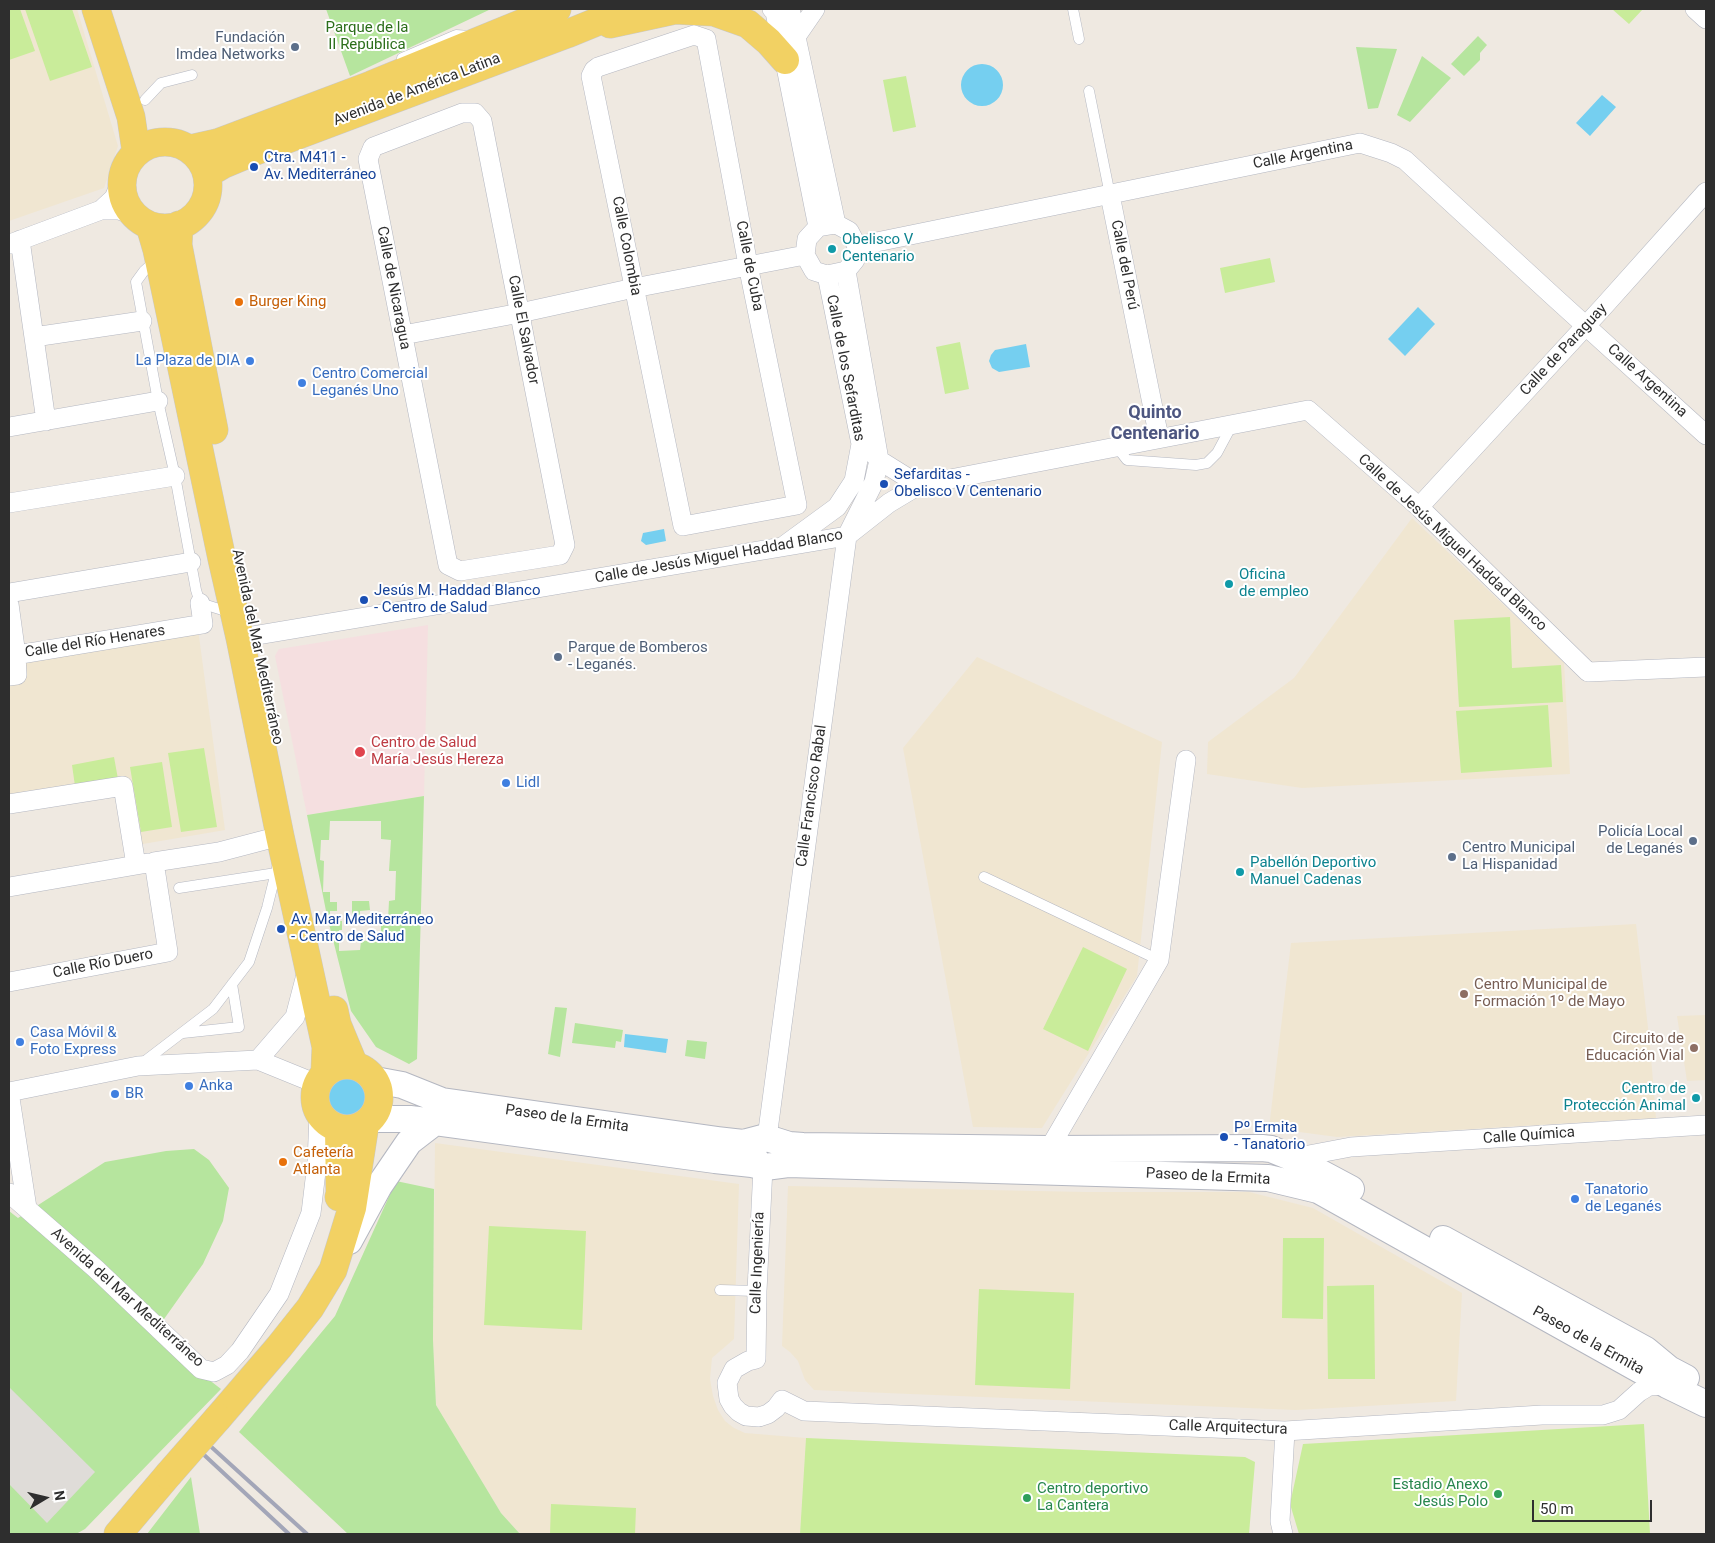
<!DOCTYPE html>
<html>
<head>
<meta charset="utf-8">
<style>
	body { margin:0 }
	#map { position:relative; width:1715px; height:1543px; overflow:hidden; background:#efe9e1; font-family:Roboto,sans-serif }
	canvas { display:block }
	.frame { position:absolute; inset:0; border:10px solid #2e2e2e; pointer-events:none }
	.north { position:absolute; left:20px; top:1473px; width:50px; height:50px; -webkit-text-stroke:4px #fff; paint-order:stroke; rotate:81deg; font-size:14px; font-weight:700; line-height:20px; text-align:center; color:#2e2e2e }
	.north::after { content:''; display:block; margin:auto; width:18px; height:22px; background:#2e2e2e; clip-path:polygon(50% 0,100% 100%,50% 72%,0 100%) }
	.scale { position:absolute; left:1532px; top:1500px; width:120px; height:22px; box-sizing:border-box; border:2px solid #2e2e2e; border-top:0; padding-left:6px; font-size:15px; line-height:18px; white-space:nowrap; color:#2e2e2e; -webkit-text-stroke:4px #fff; paint-order:stroke }
</style>
</head>
<body>
<div id="map">
<canvas width="1715" height="1543"></canvas>
<div class="frame"></div>
<div class="north">N</div>
<div class="scale">50 m</div>
</div>
<script>
const g = document.querySelector('canvas').getContext('2d');
g.lineJoin = 'round';
function fill(path, color) { g.fillStyle = color; g.fill(path, 'evenodd'); }
const toPath = rows => new Path2D(rows.map(r => 'M' + r).join(''));
function stroke(path, color, width, dash) { g.strokeStyle = color; g.lineWidth = width; g.lineCap = dash ? 'butt' : 'round'; g.setLineDash(dash || []); g.stroke(path); }
function label(font, color, halo, rows, align = 'center') {
  g.font = font + ' Roboto,sans-serif'; g.lineWidth = 4; g.setLineDash([]); g.textBaseline = 'middle'; g.strokeStyle = halo; g.fillStyle = color; for (const [text, x, y, turn = 0] of rows) {
    g.save(); g.translate(x, y); g.rotate((+turn || 0) * Math.PI / 180); g.textAlign = isNaN(turn) ? turn : align; if (halo) g.strokeText(text, 0, 0); g.fillText(text, 0, 0); g.restore();
  }
}
const education = toPath([
	[9,9,77,9,118,146,104,188,9,221],
	[1412,518,1564,662,1570,774,1302,788,1207,774,1208,742,1294,678],
	[198,629,225,830,137,845,127,783,9,802,9,680,19,659],
	[977,657,1162,742,1137,976,1042,1128,973,1127,903,748],
	[1636,924,1650,1045,1656,1118,1337,1137,1269,1128,1291,943],
	[1706,1015,1706,1080,1687,1081,1677,1016],
	[435,1143,739,1184,734,1339,712,1358,710,1379,713,1396,718,1410,725,1421,734,1428,745,1433,806,1438,800,1534,520,1534,501,1513,436,1405,433,1340],
	[788,1186,1086,1192,1249,1192,1313,1208,1462,1293,1456,1401,1296,1410,814,1390,805,1380,798,1361,790,1352,782,1346]
]);
const medical = toPath([
	[428,625,424,796,307,815,275,656,277,652,279,649]
]);
const green = toPath([
	[326,9,491,9,350,76],
	[1478,36,1487,45,1480,53,1480,60,1464,76,1451,64],
	[1356,47,1397,49,1378,108,1368,109],
	[1422,56,1451,78,1410,122,1397,115],
	[424,796,417,1059,409,1064,376,1047,351,1011,327,916,307,815],
	[330,821,381,821,381,839,391,840,389,871,396,871,395,900,389,901,388,920,381,920,381,940,361,941,360,950,339,951,339,930,342,930,342,921,330,921,330,911,337,911,337,902,330,902,330,892,323,892,324,861,320,860,321,840,329,840],
	[352,901,369,901,370,910,360,911,360,920,352,920],
	[555,1007,567,1008,560,1057,548,1054],
	[575,1023,623,1030,621,1042,616,1041,615,1048,572,1043],
	[687,1040,707,1042,705,1059,685,1056],
	[194,1149,209,1160,229,1188,223,1221,203,1264,152,1336,221,1389,85,1529,76,1534,9,1534,9,1211,18,1218,105,1162,166,1151],
	[396,1181,434,1189,433,1340,436,1405,501,1513,520,1534,348,1534,239,1432,335,1316],
	[191,1477,200,1534,147,1534]
]);
const pitch = toPath([
	[9,9,20,9,35,51,9,60],
	[25,9,72,9,92,67,50,81],
	[1612,9,1643,9,1629,24],
	[906,76,916,127,893,132,883,80],
	[1270,258,1275,282,1225,293,1220,268],
	[960,342,969,389,945,394,936,347],
	[1510,617,1512,668,1561,665,1563,702,1459,707,1454,620],
	[1548,705,1552,767,1461,773,1456,711],
	[204,748,217,827,181,832,168,753],
	[114,757,118,779,75,786,72,765],
	[162,762,172,827,141,832,130,767],
	[1083,947,1127,969,1088,1051,1043,1029],
	[489,1226,586,1231,582,1330,484,1325],
	[1283,1238,1324,1238,1323,1319,1282,1318],
	[1374,1285,1375,1379,1328,1379,1327,1286],
	[979,1289,1074,1293,1070,1389,975,1385],
	[1644,1424,1650,1534,1299,1534,1290,1504,1303,1444],
	[806,1438,1245,1457,1255,1462,1249,1534,800,1534],
	[551,1504,636,1508,635,1534,550,1534]
]);
const plaza = toPath([
	[9,1387,95,1472,47,1523,9,1484]
]);
const water = toPath([
	'961 85a21 21 0 1 1 42 0a21 21 0 1 1-42 0Z',
	[1602,95,1616,107,1590,136,1576,123],
	[1418,307,1435,324,1405,356,1388,339],
	[1026,344,1030,367,999,372,992,368,989,361,991,355,995,350],
	[664,529,666,541,646,545,641,541,643,533],
	[625,1034,668,1039,666,1053,624,1047],
	'325 1095a22 22 0 1 1 44 0a22 22 0 1 1-44 0Z'
]);
const lane = toPath([
	[1073,9,1079,39],
	[402,58,456,35,471,36],
	[1089,91,1110,195],
	[145,100,161,83,192,75],
	[156,260,144,271,136,282,158,401,175,476,196,590,200,603,232,613],
	[1116,446,1127,460,1196,465,1207,463,1217,453,1232,425],
	[984,877,1159,960],
	[179,888,276,873],
	[183,1033,239,1027,232,984],
	[141,1064,213,1009,249,962,267,908,278,864],
	[720,1290,757,1291]
]);
const street = toPath([
	[772,9,775,12,818,227],
	[790,9,836,224],
	[1695,9,1706,19],
	[694,35,706,39,748,265,797,505,683,526,591,76,594,70,598,67,694,35],
	[795,38,815,9],
	[462,113,475,113,482,121,565,545,560,555,460,571,448,565,368,159,373,147,462,113],
	[1110,195,1159,438],
	[101,210,114,198,121,182],
	[836,224,849,231,857,246,855,260,846,271,827,275,814,271,805,255,807,239,818,227,836,224],
	[20,240,46,421],
	[10,244,101,210,119,210,134,215],
	[857,246,1360,143,1391,153,1405,160,1554,297,1706,435],
	[403,335,520,313,634,288,805,255],
	[34,337,142,321],
	[9,427,158,401],
	[872,452,879,460,919,485],
	[9,503,175,476],
	[1419,507,1604,306,1706,192],
	[785,545,837,507,854,481,861,444,827,275],
	[9,593,191,562],
	[9,604,16,655,17,675,9,676],
	[240,638,847,536,889,503,919,485,1308,410,1419,507,1588,672,1706,667],
	[16,655,203,624,200,603],
	[9,804,123,786,136,865],
	[9,887,148,863],
	[9,982,168,952,154,862,219,852,280,836],
	[258,1060,295,1017,307,971],
	[9,1092,138,1066,258,1060,317,1084],
	[9,1092,27,1208],
	[767,1138,847,536,874,482,879,460,846,271],
	[1049,1149,1159,960,1186,760],
	[1293,1158,1351,1147,1706,1125],
	[763,1167,757,1291,756,1359,748,1361,734,1369,727,1383,729,1399,733,1406,739,1412,746,1416,759,1417,768,1414,776,1408,782,1400,804,1411,1285,1431,1542,1415,1603,1415,1619,1410,1639,1392,1649,1386,1667,1385],
	[9,1193,96,1269,201,1369,214,1372,227,1365,240,1351,279,1294,311,1213,317,1163,319,1115],
	[1283,1534,1280,1521,1285,1431]
]);
const secondary = toPath([
	[375,1080,402,1085,442,1101,718,1140,743,1143,762,1138],
	[371,1119,410,1119,435,1122,715,1160,752,1164,765,1167,788,1164,1268,1178,1318,1190,1667,1385,1706,1404],
	[760,1165,754,1158,753,1149,758,1141,767,1138,789,1145,803,1146,1049,1149,1262,1148,1271,1149,1293,1158,1351,1189],
	[1443,1239,1646,1350,1669,1369,1686,1378],
	[349,1241,379,1186,409,1142,435,1122]
]);
const primary = toPath([
	[96,9,131,117,136,151],
	[610,24,675,10,714,12,748,24,769,42,785,60],
	'122 185a43 43 0 1 1 86 0a43 43 0 1 1-86 0Z',
	[190,149,217,143,371,85,557,9],
	[207,174,224,164,248,154,567,34,628,9],
	[179,225,178,245,214,430],
	[150,226,157,250,222,559,240,638,280,836,326,1047,325,1072],
	[334,1010,337,1024,354,1065],
	'315 1097a32 32 0 1 1 64 0a32 32 0 1 1-64 0Z',
	[339,1197,340,1193,339,1129],
	[218,1418,279,1347,310,1308,333,1270,352,1208,365,1124],
	[118,1534,168,1475]
]);
const rail = toPath([
	[196,1433,307,1534],
	[187,1439,289,1534]
]);
const primaryBridge = toPath([
	[168,1475,218,1418]
]);
const markers = [
	[295,47,5,"#5c6f8a"],
	[254,167,5,"#1a4fb4"],
	[832,249,5,"#0f9aa8"],
	[239,302,5,"#e8710a"],
	[250,361,5,"#3f7fe0"],
	[302,383,5,"#3f7fe0"],
	[884,484,5,"#1a4fb4"],
	[1229,584,5,"#0f9aa8"],
	[364,600,5,"#1a4fb4"],
	[558,657,5,"#5c6f8a"],
	[360,752,6,"#e0444e"],
	[506,783,5,"#3f7fe0"],
	[1693,841,5,"#5c6f8a"],
	[1452,857,5,"#5c6f8a"],
	[1240,872,5,"#0f9aa8"],
	[281,929,5,"#1a4fb4"],
	[1464,994,5,"#8d6e63"],
	[20,1042,5,"#3f7fe0"],
	[1694,1048,5,"#8d6e63"],
	[189,1086,5,"#3f7fe0"],
	[115,1094,5,"#3f7fe0"],
	[1696,1098,5,"#0f9aa8"],
	[1224,1137,5,"#1a4fb4"],
	[283,1162,5,"#e8710a"],
	[1575,1199,5,"#3f7fe0"],
	[1498,1494,5,"#2e9e5b"],
	[1027,1498,5,"#2e9e5b"]
];
const parkNames = [
	["Parque de la",367,28],
	["II República",367,45]
];
const serviceNames = [
	["Fundación",285,38],
	["Imdea Networks",285,55],
	["Parque de Bomberos",568,648,"left"],
	["- Leganés.",568,665,"left"],
	["Policía Local",1683,832],
	["de Leganés",1683,849],
	["Centro Municipal",1462,848,"left"],
	["La Hispanidad",1462,865,"left"]
];
const streetNames = [
	["Avenida de América Latina",417,90,-21],
	["Calle Argentina",1303,155,-11],
	["Calle Colombia",626,246,79],
	["Calle del Perú",1124,265,79],
	["Calle de Cuba",749,266,79],
	["Calle de Nicaragua",393,288,79],
	["Calle El Salvador",523,330,79],
	["Calle de Paraguay",1564,350,-47],
	["Calle de los Sefarditas",845,368,79],
	["Calle Argentina",1647,381,42],
	["Calle de Jesús Miguel Haddad Blanco",1452,543,43],
	["Calle de Jesús Miguel Haddad Blanco",719,557,-10],
	["Calle del Río Henares",95,642,-9],
	["Avenida del Mar Mediterráneo",257,647,78],
	["Calle Francisco Rabal",812,796,-82],
	["Calle Río Duero",103,964,-11],
	["Paseo de la Ermita",567,1119,8],
	["Calle Química",1529,1136,-4],
	["Paseo de la Ermita",1208,1177,3],
	["Calle Ingeniería",758,1263,-88],
	["Avenida del Mar Mediterráneo",127,1298,42],
	["Paseo de la Ermita",1588,1341,29],
	["Calle Arquitectura",1228,1428,2]
];
const transitNames = [
	["Ctra. M411 -",264,158],
	["Av. Mediterráneo",264,175],
	["Sefarditas -",894,475],
	["Obelisco V Centenario",894,492],
	["Jesús M. Haddad Blanco",374,591],
	["- Centro de Salud",374,608],
	["Av. Mar Mediterráneo",291,920],
	["- Centro de Salud",291,937],
	["Pº Ermita",1234,1128],
	["- Tanatorio",1234,1145]
];
const cultureNames = [
	["Obelisco V",842,240],
	["Centenario",842,257],
	["Oficina",1239,575],
	["de empleo",1239,592],
	["Pabellón Deportivo",1250,863],
	["Manuel Cadenas",1250,880],
	["Centro de",1686,1089,"right"],
	["Protección Animal",1686,1106,"right"]
];
const foodNames = [
	["Burger King",249,302],
	["Cafetería",293,1153],
	["Atlanta",293,1170]
];
const shopNames = [
	["La Plaza de DIA",240,361,"right"],
	["Centro Comercial",312,374],
	["Leganés Uno",312,391],
	["Lidl",516,783],
	["Casa Móvil &",30,1033],
	["Foto Express",30,1050],
	["Anka",199,1086],
	["BR",125,1094],
	["Tanatorio",1585,1190],
	["de Leganés",1585,1207]
];
const healthNames = [
	["Centro de Salud",371,743],
	["María Jesús Hereza",371,760]
];
const educationNames = [
	["Centro Municipal de",1474,985],
	["Formación 1º de Mayo",1474,1002],
	["Circuito de",1684,1039,"right"],
	["Educación Vial",1684,1056,"right"]
];
const leisureNames = [
	["Estadio Anexo",1488,1485],
	["Jesús Polo",1488,1502],
	["Centro deportivo",1037,1489,"left"],
	["La Cantera",1037,1506,"left"]
];
const quarterNames = [
	["Quinto",1155,413],
	["Centenario",1155,434]
];
fill(education, '#f0e6d1');
fill(medical, '#f5dfe0');
fill(green, '#b6e59e');
fill(pitch, '#c9ec9a');
fill(plaza, '#dfdcd8');
fill(water, '#75cff0');
stroke(lane, '#b4b7c1', 11);
stroke(street, '#b4b7c1', 20);
stroke(secondary, '#b4b7c1', 28);
stroke(primary, '#c9c9c9', 29);
stroke(lane, '#fff', 10);
stroke(street, '#fff', 19);
stroke(secondary, '#fff', 26);
stroke(primary, '#f2d163', 28);
stroke(rail, '#a3a6b8', 4);
stroke(primaryBridge, '#c9c9c9', 29, []);
stroke(primaryBridge, '#f2d163', 28);
for (const [x, y, r, color] of markers) { const dot = new Path2D(); dot.arc(x, y, r, 0, 2 * Math.PI); g.fillStyle = color; g.fill(dot); stroke(dot, '#fff', 2); }
label('15px', '#2c6e1b', '#fff', parkNames);
label('15px', '#4e5e75', '#fff', serviceNames, 'right');
label('15px', '#2e2e2e', '#fff', streetNames);
label('15px', '#164399', '#fff', transitNames, 'left');
label('15px', '#0d838f', '#fff', cultureNames, 'left');
label('15px', '#c56008', '#fff', foodNames, 'left');
label('15px', '#366cbe', '#fff', shopNames, 'left');
label('15px', '#be3a42', '#fff', healthNames, 'left');
label('15px', '#785e54', '#fff', educationNames, 'left');
label('15px', '#27864d', '#fff', leisureNames, 'right');
label('bold 18px', '#4d5680', '#fff', quarterNames);
</script>
</body>
</html>
